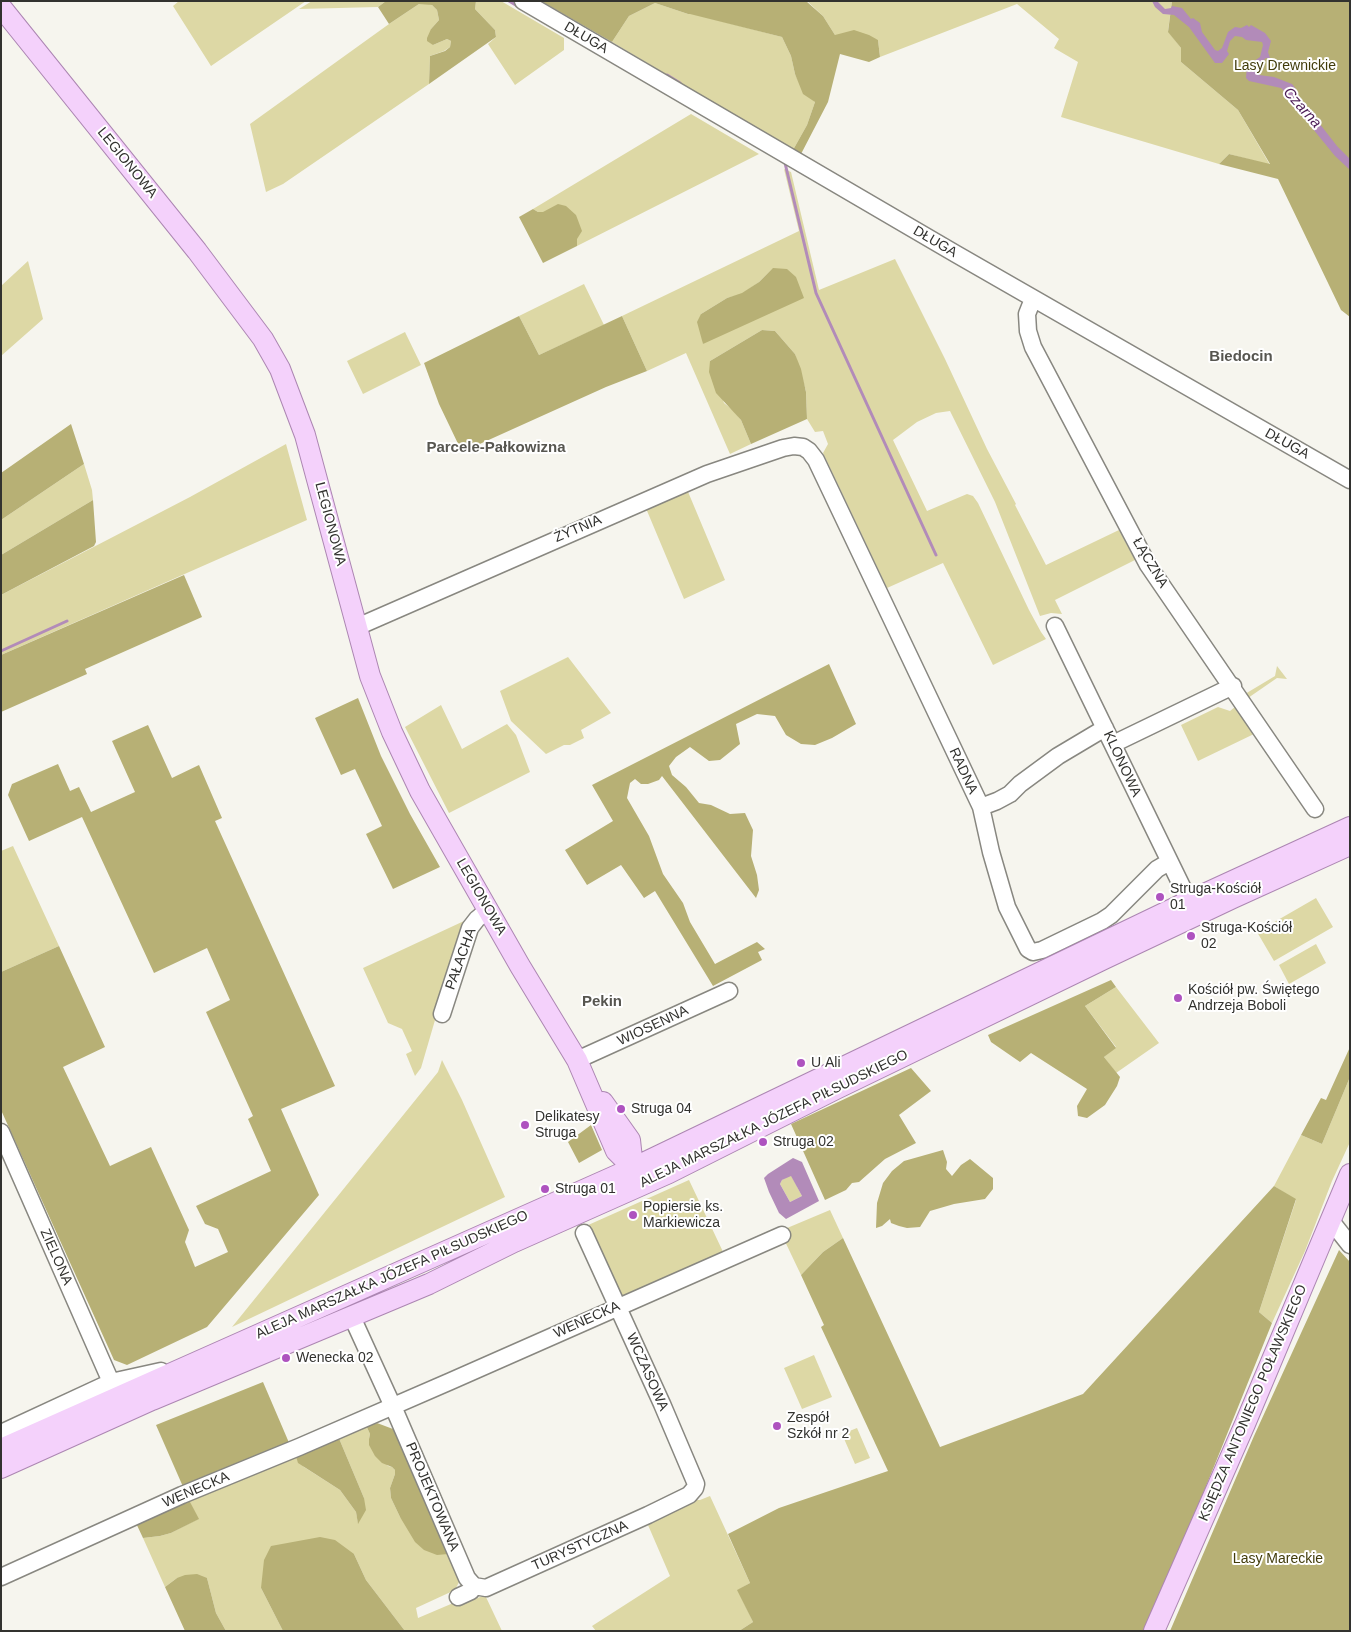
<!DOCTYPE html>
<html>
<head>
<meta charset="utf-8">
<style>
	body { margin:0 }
	#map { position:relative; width:1351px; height:1632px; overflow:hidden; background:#f6f5ee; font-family:Helvetica,sans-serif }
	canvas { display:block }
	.frame { position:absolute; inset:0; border:2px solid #32322f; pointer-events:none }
</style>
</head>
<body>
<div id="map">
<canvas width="1351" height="1632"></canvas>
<div class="frame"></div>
</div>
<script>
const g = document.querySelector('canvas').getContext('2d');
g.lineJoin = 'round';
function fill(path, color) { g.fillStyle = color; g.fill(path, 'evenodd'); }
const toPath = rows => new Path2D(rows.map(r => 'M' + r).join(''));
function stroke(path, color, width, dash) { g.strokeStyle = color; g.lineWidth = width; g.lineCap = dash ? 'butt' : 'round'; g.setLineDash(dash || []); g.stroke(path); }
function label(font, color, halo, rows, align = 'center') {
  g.font = font + ' Helvetica,sans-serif'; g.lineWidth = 4; g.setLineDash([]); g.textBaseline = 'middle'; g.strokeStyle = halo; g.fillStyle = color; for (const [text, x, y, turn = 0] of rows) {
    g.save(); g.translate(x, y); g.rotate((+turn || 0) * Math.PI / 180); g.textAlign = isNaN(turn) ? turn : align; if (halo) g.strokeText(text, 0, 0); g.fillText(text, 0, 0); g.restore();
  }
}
const green = toPath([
	[179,1,306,1,211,66,173,6],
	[312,1,386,1,378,7,299,9],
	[476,1,501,1,564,38,564,50,515,85,488,44,496,37,495,30,475,9],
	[807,1,1172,1,1168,31,1181,48,1181,62,1238,110,1270,165,1229,154,1219,164,1061,117,1078,62,1054,48,1059,39,1017,4,880,57,878,40,835,35,823,16],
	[425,3,432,5,437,10,439,20,431,29,433,45,447,39,451,41,450,47,444,51,430,56,429,84,283,184,266,192,250,124,389,24,419,4],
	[655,3,688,14,690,13,782,37,791,56,795,74,799,82,815,102,807,125,793,150,612,42,629,16],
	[691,114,759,154,577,246,577,239,543,212,538,212,533,209],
	[784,169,791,172,819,290,895,259,945,359,987,449,1016,504,1015,505,1046,565,1119,530,1135,560,1055,600,1062,614,1051,613,1040,616,995,502,950,411,936,413,917,422,893,440,927,511,967,494,973,496,978,503,1029,610,1041,632,1046,639,993,665,943,563,887,588,823,453,828,444,823,431,815,432,807,419,806,391,795,354,775,331,762,330,710,361,724,403,734,411,741,420,751,444,730,454,686,353,647,371,622,316,799,231],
	[773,268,703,344,701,314,727,298,742,294,759,282],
	[28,261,43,319,1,356,1,286],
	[584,284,604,325,539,355,519,316],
	[405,332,421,365,363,394,347,361],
	[286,444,307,520,1,655,1,595,190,497],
	[84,464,92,490,93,500,1,555,1,520],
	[686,487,725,580,684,599,645,506],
	[568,657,611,713,581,730,584,738,570,745,564,745,546,754,511,721,500,691],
	[1277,666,1287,679,1277,678,1248,698,1245,694,1275,676],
	[441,705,462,749,507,724,516,735,530,772,449,813,405,727],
	[1218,707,1230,711,1235,707,1254,734,1198,761,1181,725],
	[13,846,59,946,1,972,1,851],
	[1316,898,1333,927,1274,961,1257,932],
	[464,921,421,1068,415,1076,406,1054,412,1051,402,1029,388,1023,363,968],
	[1316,944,1326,963,1289,984,1279,965],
	[1116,987,1159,1043,1116,1073,1104,1057,1116,1047,1085,1006],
	[442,1060,462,1100,505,1197,232,1327,438,1072],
	[1350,1077,1350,1142,1332,1181,1305,1251,1272,1323,1259,1312,1296,1200,1274,1186,1301,1135,1322,1144],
	[791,1175,802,1196,790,1202,780,1184,782,1180],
	[689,1180,725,1256,619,1301,586,1226],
	[830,1210,843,1238,823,1252,801,1275,780,1231],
	[814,1355,832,1397,802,1409,784,1368],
	[365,1423,370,1434,369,1439,388,1466,392,1467,395,1470,395,1474,390,1488,391,1498,400,1517,448,1554,460,1580,455,1590,416,1608,418,1618,458,1601,460,1605,485,1595,502,1631,405,1631,366,1580,354,1554,261,1588,283,1631,226,1631,216,1613,207,1578,177,1578,165,1587,143,1538,160,1536,171,1533,198,1519,188,1498,295,1453,304,1467,340,1490,356,1512,358,1523,364,1498,338,1436],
	[857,1428,870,1458,855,1464,842,1434],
	[710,1496,750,1583,738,1590,753,1622,739,1631,596,1631,592,1626,670,1576,648,1525,644,1521,695,1500,700,1500]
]);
const forest = toPath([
	[386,1,476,1,475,9,495,30,496,37,429,84,430,56,445,51,450,47,451,41,447,39,433,45,427,41,427,38,431,29,439,20,437,10,432,5,419,4,389,24,378,7],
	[541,1,806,1,823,16,835,35,854,30,869,35,878,40,880,57,869,62,840,54,828,102,801,154,793,150,807,125,815,102,803,94,795,74,791,56,782,37,690,14,688,14,655,3,629,16,612,42],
	[1172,1,1350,1,1350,317,1341,310,1278,179,1219,164,1229,154,1270,164,1238,110,1181,62,1181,48,1168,32],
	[558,204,566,206,576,215,582,231,577,239,577,246,543,263,519,217,533,209,538,212,543,212],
	[773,268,787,269,796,277,804,298,703,344,697,322,701,314,727,298,742,293,759,282],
	[519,316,539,355,622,316,647,371,606,387,462,452,439,404,424,363],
	[762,330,775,331,795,354,801,369,806,392,807,419,751,444,741,420,716,393,709,372,710,361],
	[71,424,84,464,1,520,1,473],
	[93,500,96,542,94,546,1,595,1,555],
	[184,575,202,617,85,669,87,674,1,712,1,655],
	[829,664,856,724,832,738,815,745,801,744,786,735,775,716,757,714,736,724,740,744,720,760,709,761,690,747,676,757,669,766,672,775,686,787,699,803,711,805,730,814,745,813,753,830,751,856,757,875,759,890,756,898,662,776,659,780,648,784,641,784,635,779,630,783,627,798,649,836,663,874,683,903,690,922,715,964,757,942,765,949,758,952,762,960,713,986,655,891,644,898,621,865,587,885,565,850,613,821,592,785],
	[358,698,381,756,410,814,440,867,393,889,366,834,382,826,355,769,341,775,315,718],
	[148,725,172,778,199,765,222,818,215,821,335,1086,281,1109,319,1195,207,1327,127,1365,114,1360,1,1110,1,972,59,946,105,1047,63,1067,110,1166,151,1147,189,1230,185,1242,195,1267,228,1252,218,1229,205,1224,196,1206,271,1171,248,1119,253,1116,206,1012,230,1000,207,948,154,973,82,817,29,841,8,795,12,784,58,764,70,791,79,787,91,812,135,792,112,741],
	[1111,980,1116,987,1085,1006,1116,1048,1104,1057,1120,1077,1117,1086,1105,1105,1087,1118,1078,1116,1077,1106,1087,1089,1031,1053,1020,1062,991,1042,988,1035],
	[1350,1047,1350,1077,1322,1144,1301,1135,1321,1098,1326,1100],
	[911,1068,931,1091,899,1115,916,1143,885,1159,859,1182,852,1183,846,1190,825,1200,791,1124],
	[591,1125,602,1150,579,1163,568,1142],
	[943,1150,947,1162,946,1169,952,1176,961,1165,970,1159,993,1178,993,1189,985,1199,954,1204,930,1211,920,1227,907,1228,899,1226,891,1223,890,1219,882,1226,876,1228,877,1203,883,1183,892,1171,904,1161],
	[1274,1186,1296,1199,1259,1312,1272,1323,1156,1610,1146,1631,739,1631,753,1622,737,1590,750,1583,728,1534,779,1508,888,1471,821,1327,824,1325,801,1275,823,1252,843,1238,940,1447,1083,1394],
	[1339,1250,1350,1262,1350,1631,1170,1631,1254,1436],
	[263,1382,290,1445,184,1489,156,1425],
	[373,1420,375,1424,377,1423,393,1429,448,1554,437,1555,424,1550,415,1542,400,1517,391,1498,390,1488,395,1474,395,1470,392,1467,382,1463,375,1456,369,1445,369,1439,370,1434,365,1423],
	[338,1436,364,1498,366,1510,358,1524,356,1512,340,1490,298,1463,295,1453],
	[188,1498,199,1519,171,1533,160,1536,143,1538,135,1521],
	[320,1537,335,1540,354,1554,366,1580,405,1631,283,1631,261,1588,264,1560,271,1546],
	[197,1574,207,1578,216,1613,226,1631,185,1631,165,1587,177,1578,185,1575]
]);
const water = toPath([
	[1152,1,1157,1,1165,9,1171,8,1172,6,1182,8,1191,19,1193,18,1200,23,1202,32,1215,50,1218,51,1222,48,1228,32,1235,27,1241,28,1247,25,1249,27,1251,25,1265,33,1271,41,1268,52,1270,58,1266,58,1257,66,1256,70,1259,75,1274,77,1292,84,1296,89,1297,94,1312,114,1337,146,1350,159,1350,170,1335,156,1313,129,1292,99,1281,88,1249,81,1246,78,1247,66,1260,57,1263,45,1262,42,1246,40,1242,37,1235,36,1230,41,1227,51,1229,54,1222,63,1215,63,1189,27,1174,15,1163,14,1155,7],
	[793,1158,802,1162,819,1201,786,1219,779,1213,769,1192,764,1178,768,1174],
	[791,1176,802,1196,790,1202,780,1184,782,1180]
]);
const stream = toPath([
	[509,1,519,7],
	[667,75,680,83],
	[785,163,816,293,936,555],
	[1,651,67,621]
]);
const minor = toPath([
	[523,1,956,254,1350,480],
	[1033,299,1027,314,1028,331,1033,347,1148,565,1315,809],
	[1055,626,1189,901],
	[357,627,707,474,783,448,794,446,803,447,809,451,816,460,981,807,991,852,1007,907,1028,949,1033,952,1042,950,1102,921,1111,915,1157,869,1169,862],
	[1113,744,1233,686],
	[981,807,997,801,1010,794,1020,784,1058,756,1105,728],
	[442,1014,470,928,477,919,488,910],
	[577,1060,729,991],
	[1,1132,111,1382],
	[1331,1221,1350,1245],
	[352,1317,395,1411,467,1578,474,1586],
	[1,1433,111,1382,161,1371],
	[1,1577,182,1495,299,1447,451,1381,782,1235],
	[474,1586,486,1588,648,1515,689,1495,695,1488,696,1484,662,1404,584,1233],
	[458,1597,471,1591,474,1586]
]);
const major = toPath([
	[1,7,197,251,263,339,280,369,305,435,370,676,392,732,420,791,520,966,577,1060,616,1151,633,1168,638,1179],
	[603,1102,630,1140,633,1168],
	[1,1449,633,1168,1189,901,1350,827],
	[1,1468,152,1400,429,1284,514,1242,669,1173,836,1089,1104,959,1233,898,1350,845],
	[1154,1631,1245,1424,1350,1174]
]);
const markers = [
	[1160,897,5,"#ae53bf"],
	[1191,936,5,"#ae53bf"],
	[1178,998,5,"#ae53bf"],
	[801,1063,5,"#ae53bf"],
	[621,1109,5,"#ae53bf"],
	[525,1125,5,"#ae53bf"],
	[763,1142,5,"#ae53bf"],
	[545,1189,5,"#ae53bf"],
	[633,1215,5,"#ae53bf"],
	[286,1358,5,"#ae53bf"],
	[777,1426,5,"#ae53bf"]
];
const streetNames = [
	["DŁUGA",586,38,30],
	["LEGIONOWA",127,163,51],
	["DŁUGA",935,242,30],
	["DŁUGA",1287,444,29],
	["LEGIONOWA",330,524,75],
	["ŻYTNIA",578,529,-23],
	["ŁĄCZNA",1150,563,59],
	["KLONOWA",1122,764,65],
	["RADNA",963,771,65],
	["LEGIONOWA",481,897,60],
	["PAŁACHA",461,959,-70],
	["WIOSENNA",653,1026,-25],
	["ALEJA MARSZAŁKA JÓZEFA PIŁSUDSKIEGO",774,1119,-26],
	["ZIELONA",56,1257,66],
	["ALEJA MARSZAŁKA JÓZEFA PIŁSUDSKIEGO",392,1275,-24],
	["WENECKA",587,1320,-24],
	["WCZASOWA",647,1372,66],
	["KSIĘDZA ANTONIEGO POŁAWSKIEGO",1253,1403,-67],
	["WENECKA",196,1490,-23],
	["PROJEKTOWANA",432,1497,67],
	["TURYSTYCZNA",580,1546,-24]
];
const parkNames = [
	["Lasy Drewnickie",1285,66],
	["Lasy Mareckie",1278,1559]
];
const poiNames = [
	["Struga-Kościół",1170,889],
	["01",1170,905],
	["Struga-Kościół",1201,928],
	["02",1201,944],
	["Kościół pw. Świętego",1188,990],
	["Andrzeja Boboli",1188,1006],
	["U Ali",811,1063],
	["Struga 04",631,1109],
	["Delikatesy",535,1117],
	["Struga",535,1133],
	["Struga 02",773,1142],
	["Struga 01",555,1189],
	["Popiersie ks.",643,1207],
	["Markiewicza",643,1223],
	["Wenecka 02",296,1358],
	["Zespół",787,1418],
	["Szkół nr 2",787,1434]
];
const waterNames = [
	["Czarna",1302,108,48]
];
const neighbourhoodNames = [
	["Biedocin",1241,357],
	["Parcele-Pałkowizna",496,448],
	["Pekin",602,1002]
];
fill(green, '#ddd8a5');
fill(forest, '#b7b075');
fill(water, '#b28bb9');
stroke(stream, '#b28bb9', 3);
stroke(minor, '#888780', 19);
stroke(major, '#ac86b2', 22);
stroke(minor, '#fff', 16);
stroke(major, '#f4d1fb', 20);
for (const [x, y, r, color] of markers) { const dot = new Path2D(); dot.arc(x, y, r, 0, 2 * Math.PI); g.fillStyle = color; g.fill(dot); stroke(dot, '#fff', 2); }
label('14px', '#32322f', '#fff', streetNames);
label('14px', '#413b0a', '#fff', parkNames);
label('14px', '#32322f', '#fff', poiNames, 'left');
label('italic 15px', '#4b1b55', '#fff', waterNames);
label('bold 15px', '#575650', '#fff', neighbourhoodNames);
</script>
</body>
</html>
